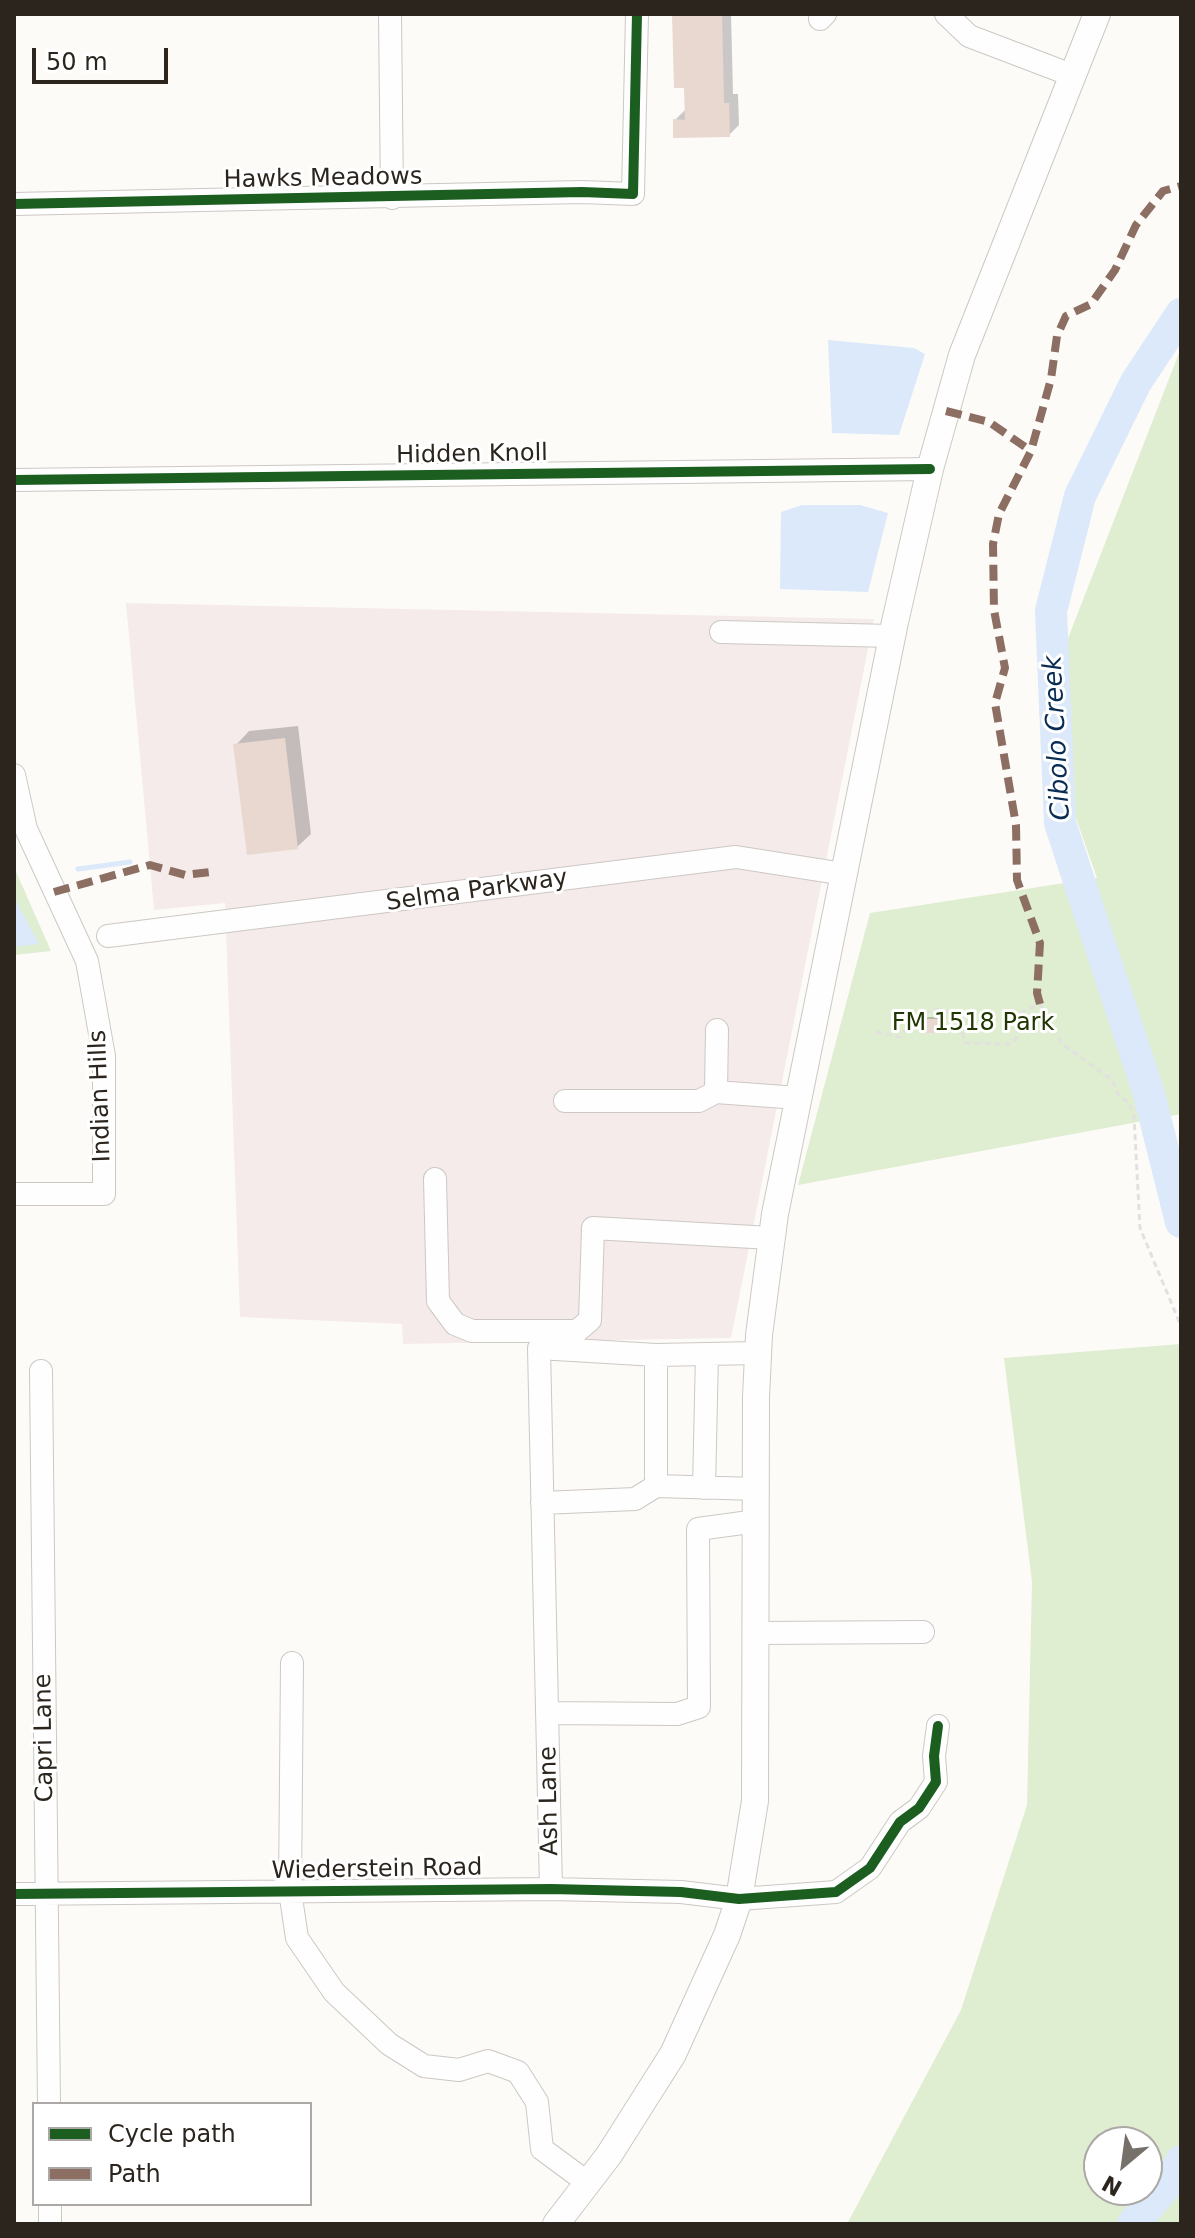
<!DOCTYPE html>
<html>
<head>
<meta charset="utf-8">
<style>
	body { margin:0 }
	#map { position:relative; width:1195px; height:2238px; overflow:hidden; background:#fdfbf8; font-family:"DejaVu Sans",sans-serif }
	canvas { display:block }
	.frame { position:absolute; inset:0; border:16px solid #2c251e; pointer-events:none }
	.legend { position:absolute; left:32px; top:2102px; width:280px; height:104px; box-sizing:border-box; background:#fff; border:2px solid #aba8a5; margin:0; padding:10px 14px; list-style:none; font-size:24px; color:#2c251e }
	.legend li { display:flex; align-items:center; gap:16px; height:40px }
	.legend b { width:40px; border:2px solid #aba8a5 }
	.north { position:absolute; left:1083px; top:2126px; width:80px; height:80px; box-sizing:border-box; background:#fff; border:2px solid #aba8a5; border-radius:50%; rotate:209deg; font-size:22px; font-weight:700; line-height:32px; text-align:center; color:#2c251e }
	.north::after { content:''; display:block; margin:auto; width:28px; height:36px; background:#75706a; clip-path:polygon(50% 0,100% 100%,50% 72%,0 100%) }
	.scale { position:absolute; left:32px; top:48px; width:136px; height:36px; box-sizing:border-box; border:4px solid #2c251e; border-top:0; padding-left:10px; font-size:24px; line-height:28px; white-space:nowrap; color:#2c251e; -webkit-text-stroke:6px #fff; paint-order:stroke }
</style>
</head>
<body>
<div id="map">
<canvas width="1195" height="2238"></canvas>
<div class="frame"></div>
<ul class="legend">
<li><b style="height:10px;background:#1b5e20"></b>Cycle path</li>
<li><b style="height:10px;background:#8d6e63"></b>Path</li>
</ul>
<div class="north">N</div>
<div class="scale">50 m</div>
</div>
<script>
const g = document.querySelector('canvas').getContext('2d');
g.lineJoin = 'round';
function fill(path, color) { g.fillStyle = color; g.fill(path, 'evenodd'); }
const toPath = rows => new Path2D(rows.map(r => 'M' + r).join(''));
function stroke(path, color, width, dash) { g.strokeStyle = color; g.lineWidth = width; g.lineCap = dash ? 'butt' : 'round'; g.setLineDash(dash || []); g.stroke(path); }
function label(font, color, halo, rows, align = 'center') {
  g.font = font + ' "DejaVu Sans",sans-serif'; g.lineWidth = 6; g.setLineDash([]); g.textBaseline = 'middle'; g.strokeStyle = halo; g.fillStyle = color; for (const [text, x, y, turn = 0] of rows) {
    g.save(); g.translate(x, y); g.rotate((+turn || 0) * Math.PI / 180); g.textAlign = isNaN(turn) ? turn : align; if (halo) g.strokeText(text, 0, 0); g.fillText(text, 0, 0); g.restore();
  }
}
const industrial = toPath([
	[126,603,874,619,731,1338,403,1344,402,1324,240,1317,225,903,154,910]
]);
const green = toPath([
	[1181,348,1181,1114,798,1185,870,913,1097,878,1039,713],
	[14,867,51,951,14,955],
	[1181,1344,1181,2224,847,2224,961,2010,1027,1805,1032,1582,1004,1358],
	[1147,2142,1147,2190,1099,2190,1099,2142]
]);
const water = toPath([
	[828,340,914,348,925,354,899,435,832,433],
	[802,505,860,505,888,513,868,592,780,589,781,512],
	[14,897,39,944,14,947]
]);
const shadow = toPath([
	[674,14,731,14,733,94,738,94,739,125,729,135,675,120,685,110,686,86],
	[298,726,311,834,297,847,236,745,249,731],
	[928,1017,941,1017,937,1031,926,1019]
]);
const stream = toPath([
	[78,869,130,862]
]);
const river = toPath([
	[1181,314,1136,382,1080,496,1051,611,1060,823,1149,1094,1181,1222],
	[1133,2224,1172,2179,1181,2161]
]);
const building = toPath([
	[672,14,722,14,724,103,729,103,730,137,673,138,673,119,685,120,684,88,674,88],
	[285,738,298,849,247,855,233,744],
	[924,1019,940,1019,938,1033,924,1033]
]);
const path = toPath([
	[876,1032,900,1037,919,1015,937,1009,950,1012,959,1022,966,1043,1009,1044,1016,1039,1020,1013,1040,1004,1062,1044,1111,1079,1119,1095,1129,1103,1134,1116,1140,1228,1181,1326],
	[1179,2224,1181,2222]
]);
const minor = toPath([
	[390,14,392,198],
	[946,14,969,36,1074,76],
	[820,19,825,14],
	[14,204,582,192,633,194,637,14],
	[14,480,930,469],
	[721,632,892,636],
	[14,775,26,829,87,961,104,1056,104,1194,14,1194],
	[108,936,736,857,844,874],
	[716,1092,717,1030],
	[565,1101,699,1101,716,1092,798,1098],
	[435,1179,438,1301,455,1324,472,1331,577,1331,590,1320,593,1228,771,1238],
	[41,1371,49,2104],
	[704,1488,707,1354],
	[757,1489,656,1486,656,1355,758,1353],
	[542,1503,635,1499,656,1486],
	[757,1633,923,1632],
	[292,1663,290,1891,297,1938,334,1992,389,2044,424,2066,459,2070,488,2061,518,2072,537,2102,542,2149,588,2183],
	[549,1713,677,1714,699,1707,698,1529,757,1521],
	[551,1889,539,1348,656,1355],
	[14,1894,551,1889,681,1892,739,1899,836,1892,870,1868,900,1822,919,1808,936,1782,934,1756,938,1726],
	[50,2204,50,2224]
]);
const major = toPath([
	[556,2224,609,2155,673,2054,727,1935,739,1899,755,1801,756,1397,759,1335,775,1214,895,622,930,469,962,355,1097,14]
]);
const quiet = toPath([
	[946,411,989,422,1031,451],
	[54,892,150,865,185,875,211,872],
	[1040,1004,1037,993,1040,943,1017,880,1016,825,995,703,1005,668,994,610,993,544,999,514,1031,451,1051,379,1057,336,1066,316,1091,304,1115,270,1136,225,1163,191,1181,186]
]);
const cycleway = toPath([
	[14,204,582,192,633,194,637,14],
	[14,480,930,469],
	[14,1894,551,1889,681,1892,739,1899,836,1892,870,1868,900,1822,919,1808,936,1782,934,1756,938,1726]
]);
const streetNames = [
	["Hawks Meadows",323,179,-1],
	["Hidden Knoll",472,455,-1],
	["Selma Parkway",477,891,-8],
	["Indian Hills",101,1096,-92],
	["Capri Lane",45,1738,-91],
	["Ash Lane",550,1801,-91],
	["Wiederstein Road",377,1870,-1]
];
const parkNames = [
	["FM 1518 Park",973,1024]
];
const waterNames = [
	["Cibolo Creek",1058,738,-93]
];
fill(industrial, '#f5ebea');
fill(green, '#dfedd0');
fill(water, '#dbe9fa');
fill(shadow, '#0003');
stroke(stream, '#dbe9fa', 5);
stroke(river, '#dbe9fa', 32);
fill(building, '#e8d8d0');
stroke(minor, '#ccc8c3', 24);
stroke(major, '#ccc8c3', 28);
stroke(path, '#e2e1df', 3, [6, 4]);
stroke(minor, '#fffefe', 22);
stroke(major, '#fffefe', 26);
stroke(quiet, '#8d6e63', 8, [16, 8]);
stroke(cycleway, '#1b5e20', 10);
label('24px', '#2c251e', '#fff', streetNames);
label('24px', '#203701', '#fff', parkNames);
label('italic 26px', '#082c53', '#fff', waterNames);
</script>
</body>
</html>
